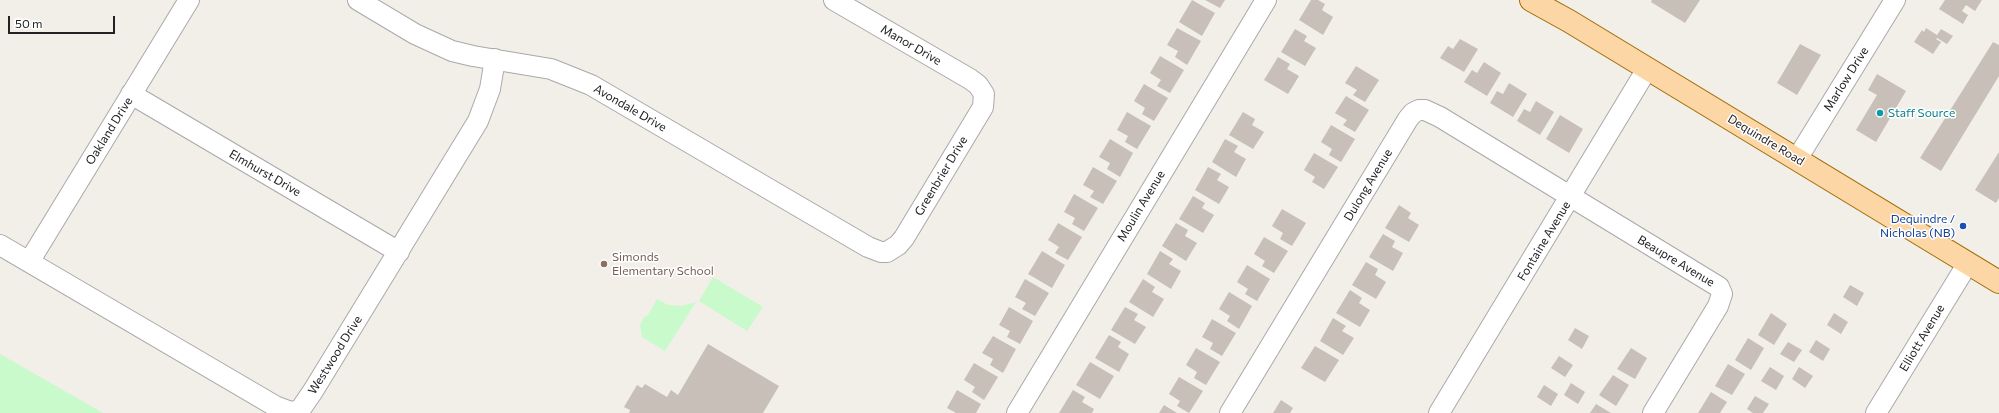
<!DOCTYPE html>
<html>
<head>
<meta charset="utf-8">
<style>
	body { margin:0 }
	#map { position:relative; width:1999px; height:413px; overflow:hidden; background:#f2efe9; font-family:Commissioner,sans-serif }
	canvas { display:block }
	.scale { position:absolute; left:8px; top:16px; width:107px; height:18px; box-sizing:border-box; border:2px solid #222; border-top:0; padding-left:5px; font-size:12px; line-height:14px; white-space:nowrap; color:#222; -webkit-text-stroke:3px #fff; paint-order:stroke }
</style>
</head>
<body>
<div id="map">
<canvas width="1999" height="413"></canvas>
<div class="scale">50 m</div>
</div>
<script>
const g = document.querySelector('canvas').getContext('2d');
g.lineJoin = 'round';
function fill(path, color) { g.fillStyle = color; g.fill(path, 'evenodd'); }
const toPath = rows => new Path2D(rows.map(r => 'M' + r).join(''));
function stroke(path, color, width, dash) { g.strokeStyle = color; g.lineWidth = width; g.lineCap = dash ? 'butt' : 'round'; g.setLineDash(dash || []); g.stroke(path); }
function label(font, color, halo, rows, align = 'center') {
  g.font = font + ' Commissioner,sans-serif'; g.lineWidth = 3; g.setLineDash([]); g.textBaseline = 'middle'; g.strokeStyle = halo; g.fillStyle = color; for (const [text, x, y, turn = 0] of rows) {
    g.save(); g.translate(x, y); g.rotate((+turn || 0) * Math.PI / 180); g.textAlign = isNaN(turn) ? turn : align; if (halo) g.strokeText(text, 0, 0); g.fillText(text, 0, 0); g.restore();
  }
}
const park = toPath([
	[713,277,763,307,747,331,699,301],
	[657,299,668,305,681,306,696,302,665,351,642,337,640,325,644,317,648,315],
	[0,354,103,413,0,413]
]);
const building = toPath([
	[1192,0,1215,13,1202,36,1179,22],
	[1205,0,1225,0,1220,8],
	[1311,0,1318,0,1325,4,1322,10,1333,17,1323,35,1299,20],
	[1652,0,1700,0,1685,23,1651,2],
	[1945,0,1982,0,1975,11,1966,5,1962,11,1968,15,1963,24,1939,9],
	[1177,28,1201,41,1187,65,1175,57,1178,51,1167,45],
	[1926,28,1937,35,1941,29,1953,36,1947,44,1937,38,1936,39,1941,42,1933,54,1914,42,1922,30,1924,32],
	[1295,29,1307,36,1304,41,1316,48,1305,66,1281,52],
	[1460,39,1478,49,1464,72,1440,58,1448,46,1453,49],
	[1993,42,1999,45,1999,76,1941,171,1920,158],
	[1800,44,1821,55,1797,95,1777,83],
	[1160,56,1184,70,1170,93,1157,86,1161,80,1150,73],
	[1278,57,1290,64,1287,69,1299,76,1288,94,1264,80],
	[1484,62,1501,73,1487,96,1464,82,1472,70,1477,73],
	[1356,66,1379,80,1365,102,1353,95,1357,90,1345,83],
	[1877,74,1906,91,1876,142,1856,130,1877,95,1868,90],
	[1509,83,1527,94,1513,117,1490,103,1497,91,1503,94],
	[1144,84,1168,98,1154,121,1142,114,1145,108,1134,101],
	[1346,96,1369,110,1355,132,1343,125,1347,120,1335,113],
	[1536,101,1554,112,1540,135,1517,121,1524,109,1530,112],
	[1127,112,1151,126,1137,149,1125,142,1128,136,1117,130],
	[1243,112,1255,119,1252,125,1264,132,1253,149,1229,135],
	[1560,115,1583,129,1569,153,1546,139],
	[1331,125,1355,139,1341,162,1329,155,1332,149,1321,142],
	[1110,139,1133,153,1120,177,1107,169,1110,163,1099,157],
	[1225,139,1238,146,1234,152,1246,159,1236,177,1212,162],
	[1999,152,1999,198,1996,203,1975,190],
	[1314,153,1338,167,1324,189,1312,182,1315,177,1304,170],
	[1093,167,1117,181,1103,204,1090,197,1094,191,1083,185],
	[1208,167,1221,174,1217,180,1229,187,1219,204,1195,190],
	[1074,194,1098,208,1084,231,1072,224,1075,218,1064,212],
	[1193,196,1205,203,1202,208,1214,215,1203,233,1179,219],
	[1399,205,1411,213,1408,218,1419,225,1409,242,1385,228],
	[1282,209,1306,223,1292,246,1280,239,1283,233,1272,226],
	[1058,223,1082,237,1068,260,1055,253,1059,247,1048,240],
	[1176,223,1188,230,1185,236,1197,243,1186,261,1162,246],
	[1383,234,1395,241,1392,247,1403,253,1393,271,1369,257],
	[1264,237,1288,251,1274,273,1262,266,1265,261,1254,254],
	[1042,251,1065,265,1052,288,1028,274],
	[1160,251,1173,259,1169,264,1181,271,1171,289,1147,274],
	[1366,262,1378,269,1375,275,1386,282,1376,299,1352,285],
	[1247,265,1270,279,1257,301,1245,294,1248,289,1237,282],
	[1025,279,1049,293,1035,316,1022,309,1026,303,1015,297],
	[1143,279,1155,287,1152,292,1164,299,1153,317,1129,302],
	[1850,285,1864,293,1857,306,1843,297],
	[1350,290,1362,298,1359,303,1370,310,1360,327,1336,313],
	[1229,292,1252,306,1239,329,1227,321,1230,316,1219,309],
	[1009,307,1033,321,1020,344,1007,337,1010,331,999,325],
	[1125,307,1138,314,1134,320,1146,327,1135,344,1111,330],
	[1771,313,1787,324,1774,345,1758,335],
	[1834,313,1848,322,1841,334,1827,325],
	[1333,318,1346,326,1342,331,1354,338,1343,355,1320,341],
	[1212,319,1236,333,1222,356,1210,349,1213,343,1202,337],
	[1575,328,1589,336,1582,349,1568,340],
	[1109,335,1121,342,1118,347,1129,354,1119,372,1095,358],
	[993,336,1016,349,1003,373,990,365,993,359,982,353],
	[1748,338,1764,348,1751,370,1735,360],
	[1816,340,1830,349,1823,361,1809,352],
	[1788,342,1802,350,1794,362,1780,354],
	[708,344,779,386,763,413,629,413,630,410,624,407,637,385,642,388,645,384,667,397,671,390,678,395],
	[1315,346,1339,360,1325,382,1301,368],
	[1196,348,1220,362,1206,385,1194,378,1197,372,1186,365],
	[1631,348,1647,358,1635,379,1617,369],
	[1559,356,1573,365,1565,377,1551,368],
	[1090,362,1114,376,1100,399,1076,385],
	[974,363,998,377,984,400,972,392,975,387,964,380],
	[1728,364,1745,374,1732,395,1715,386],
	[1770,367,1784,376,1776,390,1761,381],
	[1799,367,1813,376,1805,388,1792,379],
	[1613,375,1629,385,1616,406,1599,395],
	[1179,377,1203,391,1189,413,1177,406,1180,401,1169,394],
	[1571,383,1585,392,1578,404,1564,395],
	[1544,385,1558,394,1551,406,1537,397],
	[957,390,981,404,976,413,956,413,947,408],
	[1073,390,1085,397,1082,402,1094,409,1092,413,1059,413],
	[1711,392,1727,402,1720,413,1698,413],
	[1755,396,1769,404,1763,413,1753,413,1747,409],
	[1281,400,1293,408,1290,413,1273,413],
	[1596,404,1611,413,1590,413],
	[1164,405,1177,413,1159,413]
]);
const minor = toPath([
	[358,0,415,34,452,51,473,56,551,69,591,85,868,247,881,252,887,252,898,245,904,238,983,107,984,94,978,85,970,79,834,0],
	[131,94,399,252],
	[1797,159,1895,0],
	[0,245,275,406,291,412,300,410,313,391,478,121,490,89,495,59],
	[29,262,189,0],
	[1017,413,1266,0],
	[1230,413,1408,119,1413,113,1419,110,1425,110,1440,117,1719,287,1722,294,1718,306,1653,413],
	[1439,413,1647,69],
	[1876,413,1968,263]
]);
const major = toPath([
	[1531,0,1569,21,1999,282]
]);
const markers = [
	[1880,113,4,"#0f9aa8"],
	[1963,226,4,"#1a4fb4"],
	[604,264,4,"#8d6e63"]
];
const streetNames = [
	["Manor Drive",911,45,30],
	["Marlow Drive",1846,79,-58],
	["Avondale Drive",630,108,30],
	["Oakland Drive",109,131,-58],
	["Dequindre Road",1766,140,31],
	["Elmhurst Drive",265,173,30],
	["Greenbrier Drive",941,176,-59],
	["Dulong Avenue",1368,185,-59],
	["Moulin Avenue",1141,206,-59],
	["Fontaine Avenue",1544,241,-59],
	["Beaupre Avenue",1676,261,31],
	["Elliott Avenue",1922,338,-59],
	["Westwood Drive",335,355,-58]
];
const cultureNames = [
	["Staff Source",1888,113]
];
const transitNames = [
	["Dequindre /",1955,219],
	["Nicholas (NB)",1955,233]
];
const educationNames = [
	["Simonds",612,257],
	["Elementary School",612,271]
];
fill(park, '#c8facc');
fill(building, '#c7bfb8');
stroke(minor, '#a9a9a9', 22);
stroke(major, '#a06b00', 24);
stroke(minor, '#fff', 20);
stroke(major, '#fcd6a4', 22);
for (const [x, y, r, color] of markers) { const dot = new Path2D(); dot.arc(x, y, r, 0, 2 * Math.PI); g.fillStyle = color; g.fill(dot); stroke(dot, '#fff', 1.5); }
label('12px', '#222', '#fff', streetNames);
label('12px', '#0d838f', '#fff', cultureNames, 'left');
label('12px', '#164399', '#fff', transitNames, 'right');
label('12px', '#785e54', '#fff', educationNames, 'left');
</script>
</body>
</html>
